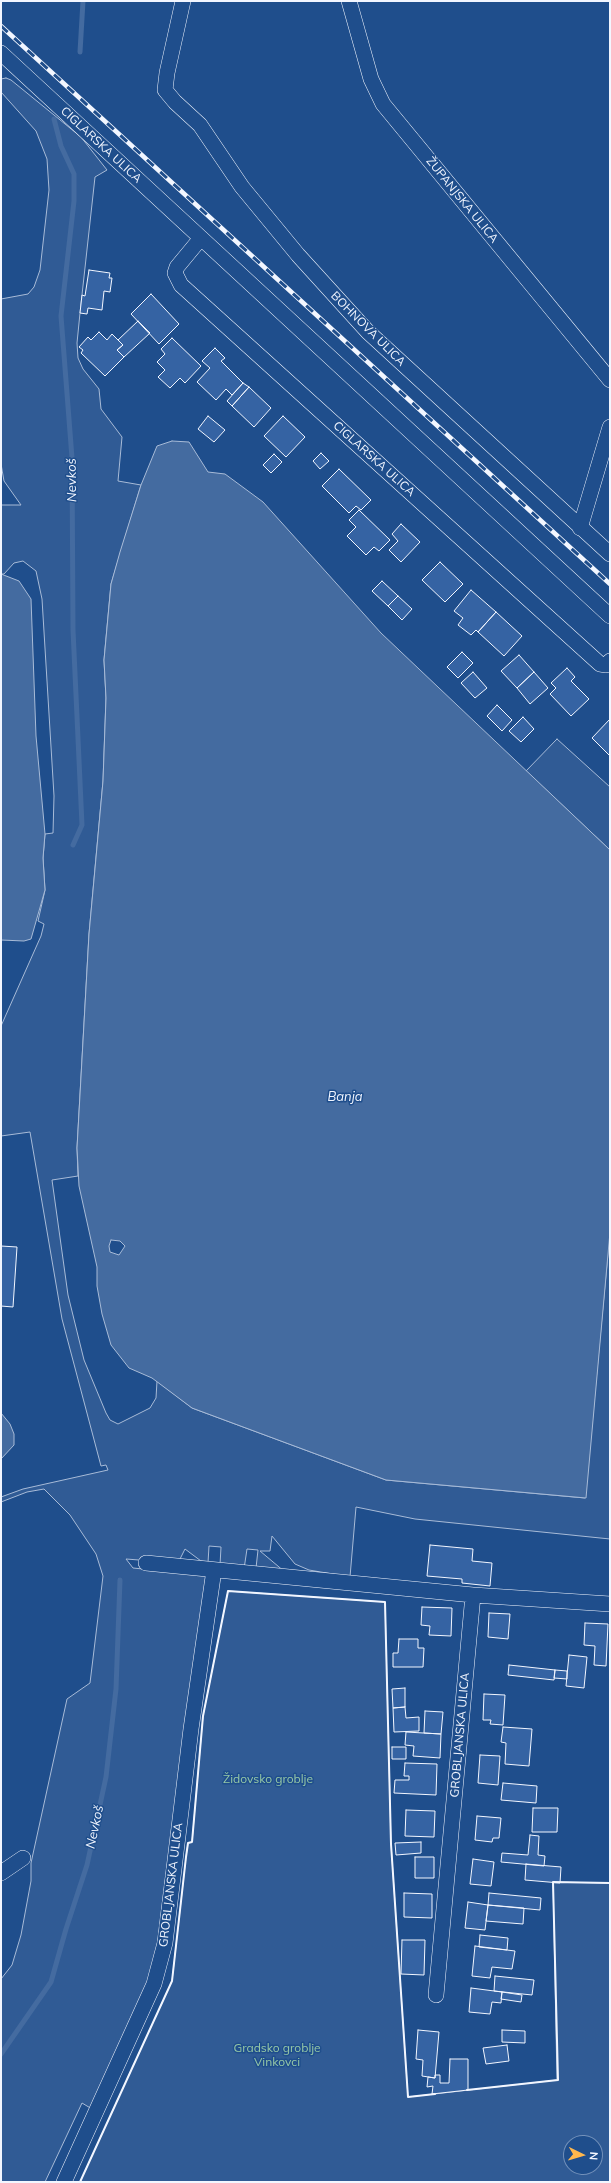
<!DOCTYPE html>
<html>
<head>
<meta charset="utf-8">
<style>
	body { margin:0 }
	#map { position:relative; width:611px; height:2183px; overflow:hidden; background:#1f4e8c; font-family:Mulish,sans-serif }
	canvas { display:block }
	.frame { position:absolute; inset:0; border:2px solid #f2f6ff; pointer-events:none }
	.north { position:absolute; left:563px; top:2135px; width:40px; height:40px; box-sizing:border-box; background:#1f4e8c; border:1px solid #7391ba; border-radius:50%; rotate:95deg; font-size:11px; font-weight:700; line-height:16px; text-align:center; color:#f2f6ff }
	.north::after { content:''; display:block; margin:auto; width:14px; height:18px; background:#ffb74d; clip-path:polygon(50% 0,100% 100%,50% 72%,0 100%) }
</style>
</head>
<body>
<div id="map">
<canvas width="611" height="2183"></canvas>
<div class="frame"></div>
<div class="north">N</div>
</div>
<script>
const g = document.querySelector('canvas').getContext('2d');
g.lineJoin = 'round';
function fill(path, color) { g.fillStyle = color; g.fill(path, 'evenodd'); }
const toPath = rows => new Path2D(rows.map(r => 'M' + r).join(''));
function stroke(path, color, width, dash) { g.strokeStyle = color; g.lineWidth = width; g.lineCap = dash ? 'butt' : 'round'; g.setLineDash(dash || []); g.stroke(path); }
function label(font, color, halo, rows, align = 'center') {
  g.font = font + ' Mulish,sans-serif'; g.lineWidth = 3; g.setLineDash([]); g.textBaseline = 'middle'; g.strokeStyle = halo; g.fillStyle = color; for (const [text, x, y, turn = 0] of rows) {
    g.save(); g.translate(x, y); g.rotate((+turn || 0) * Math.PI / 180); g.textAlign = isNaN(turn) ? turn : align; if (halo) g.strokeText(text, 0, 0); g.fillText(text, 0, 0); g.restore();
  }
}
const built = toPath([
	[6,78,11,80,81,137,107,170,95,177,80,313,77,343,78,358,83,369,99,389,101,409,122,437,118,481,141,485,111,584,104,660,106,698,103,781,89,934,77,1148,78,1176,52,1180,68,1295,84,1360,106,1413,110,1420,118,1424,150,1408,156,1398,157,1381,192,1408,386,1480,585,1498,610,1232,610,1539,415,1519,356,1507,350,1577,309,1570,295,1564,272,1536,270,1551,260,1551,285,1572,256,1568,258,1550,247,1549,244,1569,220,1565,221,1547,209,1546,208,1563,201,1561,185,1549,178,1563,126,1559,133,1568,204,1575,206,1577,161,1940,151,1976,92,2109,82,2103,45,2182,1,2182,1,1979,12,1965,21,1935,31,1881,31,1863,67,1699,90,1683,103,1576,96,1554,70,1515,44,1489,27,1492,1,1502,1,1497,23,1489,108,1470,106,1465,101,1466,62,1319,30,1132,1,1136,1,1026,41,936,44,924,38,921,45,890,43,858,45,834,53,833,54,796,42,599,36,571,23,561,14,563,4,574,1,574,1,505,21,505,4,481,1,464,1,299,28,294,34,287,40,270,49,190,47,159,36,131,1,92,1,79,6,78],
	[557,739,610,787,610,850,526,771,557,739],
	[228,1591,385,1602,391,1844,408,2097,557,2080,553,1882,610,1883,610,2182,80,2182,172,1981,186,1857,188,1843,192,1842,203,1716,228,1591],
	[571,2143,595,2143,595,2167,571,2167,571,2143]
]);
const water = toPath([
	[172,441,189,442,208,472,225,474,263,502,381,633,610,850,610,1232,586,1498,386,1480,192,1408,152,1378,129,1368,111,1345,102,1314,97,1286,97,1267,79,1186,77,1148,89,934,103,781,106,698,104,660,111,584,120,552,141,485,157,446,172,441],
	[111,1240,120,1241,125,1246,119,1255,110,1252,109,1246,111,1240],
	[1,574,19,581,31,599,36,736,45,834,43,858,45,890,31,939,24,941,1,940,1,574],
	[1,1413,10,1424,14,1434,14,1445,1,1459,1,1413]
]);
const stream = toPath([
	[80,52,83,1],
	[54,119,61,146,74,174,74,201,61,316,72,458,73,630,82,825,73,845],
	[1,2054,51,1982,66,1929,87,1865,106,1777,116,1689,120,1580]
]);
const building = toPath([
	[89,270,110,273,109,278,112,278,110,292,104,291,102,310,88,308,87,314,80,313,82,295,85,296,89,270],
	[151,294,179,324,159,344,131,314,151,294],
	[138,321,150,333,124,357,117,350,123,345,118,340,138,321],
	[99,332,107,340,112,334,123,345,117,350,124,357,105,376,81,353,83,350,79,347,88,337,91,340,99,332],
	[172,338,201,366,185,383,180,378,170,388,158,377,165,370,157,362,165,354,161,349,172,338],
	[215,348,225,358,221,361,243,383,232,395,226,389,216,400,197,382,210,368,202,361,215,348],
	[243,383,249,387,232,406,227,401,243,383],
	[249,387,271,408,254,427,232,406,249,387],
	[208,416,225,430,214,442,198,429,208,416],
	[283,416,305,437,286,457,264,436,283,416],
	[321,453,329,461,320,469,313,461,321,453],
	[274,454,282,462,271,473,263,465,274,454],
	[339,469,371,500,361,510,356,506,349,513,322,486,339,469],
	[359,510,390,540,379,551,374,547,366,555,347,536,356,527,349,520,359,510],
	[401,524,420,542,401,562,389,550,398,541,392,534,401,524],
	[440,562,463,584,445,602,422,580,440,562],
	[382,581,398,596,388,606,372,591,382,581],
	[471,590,496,612,478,632,476,630,471,635,458,625,463,618,454,611,471,590],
	[398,596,412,609,402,620,388,606,398,596],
	[496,612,522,636,504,656,478,632,496,612],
	[462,652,473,663,458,678,447,667,462,652],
	[519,655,534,672,517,688,501,671,519,655],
	[567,668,575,677,571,681,589,699,571,716,550,694,556,688,551,683,567,668],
	[473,672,487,688,475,698,461,683,473,672],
	[534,672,548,688,530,704,517,688,534,672],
	[497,705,512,720,502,731,487,716,497,705],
	[523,717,534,729,521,742,509,731,523,717],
	[610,719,610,756,592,738,610,719],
	[1,1246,17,1247,13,1307,1,1306,1,1246],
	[430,1545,473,1549,472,1561,492,1563,490,1586,462,1583,462,1579,427,1576,430,1545],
	[422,1607,452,1608,451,1636,429,1635,430,1626,421,1625,422,1607],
	[489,1613,510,1614,508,1639,488,1637,489,1613],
	[585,1623,608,1624,606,1666,594,1665,595,1646,584,1645,585,1623],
	[399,1639,418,1639,418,1648,424,1648,423,1667,393,1667,393,1653,398,1653,399,1639],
	[569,1655,587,1657,584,1688,566,1686,569,1655],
	[509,1665,555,1670,554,1680,508,1675,509,1665],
	[555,1670,567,1671,567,1679,554,1678,555,1670],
	[405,1688,405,1707,393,1708,392,1689,405,1688],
	[484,1694,505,1695,503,1725,490,1724,491,1720,483,1720,484,1694],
	[405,1707,406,1718,419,1717,419,1731,394,1732,393,1708,405,1707],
	[425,1711,443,1712,441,1734,424,1733,425,1711],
	[503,1727,532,1729,529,1766,505,1764,506,1743,501,1742,503,1727],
	[406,1732,441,1734,440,1758,413,1756,414,1746,405,1745,406,1732],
	[392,1747,406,1747,406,1759,392,1759,392,1747],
	[480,1755,500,1756,498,1785,478,1783,480,1755],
	[405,1763,437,1764,436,1795,394,1793,395,1780,409,1780,409,1776,404,1776,405,1763],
	[503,1783,537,1786,536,1803,501,1800,503,1783],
	[533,1808,558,1808,557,1832,532,1832,533,1808],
	[406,1810,435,1811,434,1837,405,1836,406,1810],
	[477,1816,501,1818,499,1838,493,1838,492,1842,475,1840,477,1816],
	[530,1835,539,1836,538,1855,545,1856,544,1866,501,1862,502,1853,528,1855,530,1835],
	[421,1842,421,1853,396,1855,395,1843,421,1842],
	[415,1857,434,1857,434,1878,415,1878,415,1857],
	[473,1859,494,1862,491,1886,470,1884,473,1859],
	[526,1864,561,1867,560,1883,525,1880,526,1864],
	[404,1893,432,1894,432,1918,404,1917,404,1893],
	[489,1893,541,1898,540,1910,488,1905,489,1893],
	[468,1902,488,1905,485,1930,465,1928,468,1902],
	[488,1905,524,1908,523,1924,486,1921,488,1905],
	[480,1935,508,1938,507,1950,479,1947,480,1935],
	[402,1940,425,1940,424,1975,401,1974,402,1940],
	[475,1946,515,1951,512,1969,492,1967,490,1978,472,1976,475,1946],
	[495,1976,534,1980,532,1995,494,1991,495,1976],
	[471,1988,502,1992,501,2003,492,2002,490,2014,469,2012,471,1988],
	[502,1992,522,1995,521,2002,501,1999,502,1992],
	[418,2030,439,2032,435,2078,422,2076,423,2060,416,2059,418,2030],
	[502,2030,525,2031,525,2043,502,2042,502,2030],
	[507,2045,509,2061,486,2064,483,2048,507,2045],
	[450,2059,468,2059,468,2090,432,2094,433,2086,427,2087,428,2077,435,2078,435,2075,440,2075,440,2083,449,2083,450,2059]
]);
const minor = toPath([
	[183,1,167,73,165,90,175,102,200,125,242,187,298,255,368,332,610,554],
	[349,1,371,79,383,104,610,380],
	[1,53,610,616],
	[201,238,177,267,175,273,181,285,600,664,606,665,610,661],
	[580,528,610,427],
	[146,1563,473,1595,610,1604],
	[1,1873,23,1858],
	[436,1995,473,1595],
	[64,2182,154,1984,165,1943,191,1729,214,1570]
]);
const rail = toPath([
	[1,26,610,584]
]);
const wall = toPath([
	[467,2090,558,2080,553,1882,610,1883],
	[80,2182,172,1981,186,1857,188,1843,192,1842,203,1716,228,1591,385,1602,391,1844,408,2097,435,2094]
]);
const streetNames = [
	["CIGLARSKA ULICA",101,145,43],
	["ŽUPANJSKA ULICA",462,200,51],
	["BOHNOVA ULICA",368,329,45],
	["CIGLARSKA ULICA",374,459,42],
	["GROBLJANSKA ULICA",460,1735,-85],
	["GROBLJANSKA ULICA",171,1885,-83]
];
const parkNames = [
	["Židovsko groblje",268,1779],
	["Gradsko groblje",277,2048],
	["Vinkovci",277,2062]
];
const waterNames = [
	["Nevkoš",72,480,-91],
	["Banja",345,1097],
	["Nevkoš",95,1827,-78]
];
fill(built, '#305b95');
stroke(built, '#a8bbd7', 1);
fill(water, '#446ba0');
stroke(water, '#a8bbd7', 1);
stroke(stream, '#446ba0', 5);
fill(building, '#3563a3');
stroke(building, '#f2f6ff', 1);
stroke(minor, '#f2f6ff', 16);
stroke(minor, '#1f4e8c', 15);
stroke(rail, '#f2f6ff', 4.5);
stroke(rail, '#1f4e8c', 3, [9]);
stroke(wall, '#f2f6ff', 2);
label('12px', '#f2f6ff', '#1f4e8c', streetNames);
label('12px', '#97c8a6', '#1f4e8c', parkNames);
label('italic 13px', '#f2f6ff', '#1f4e8c', waterNames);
</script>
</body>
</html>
